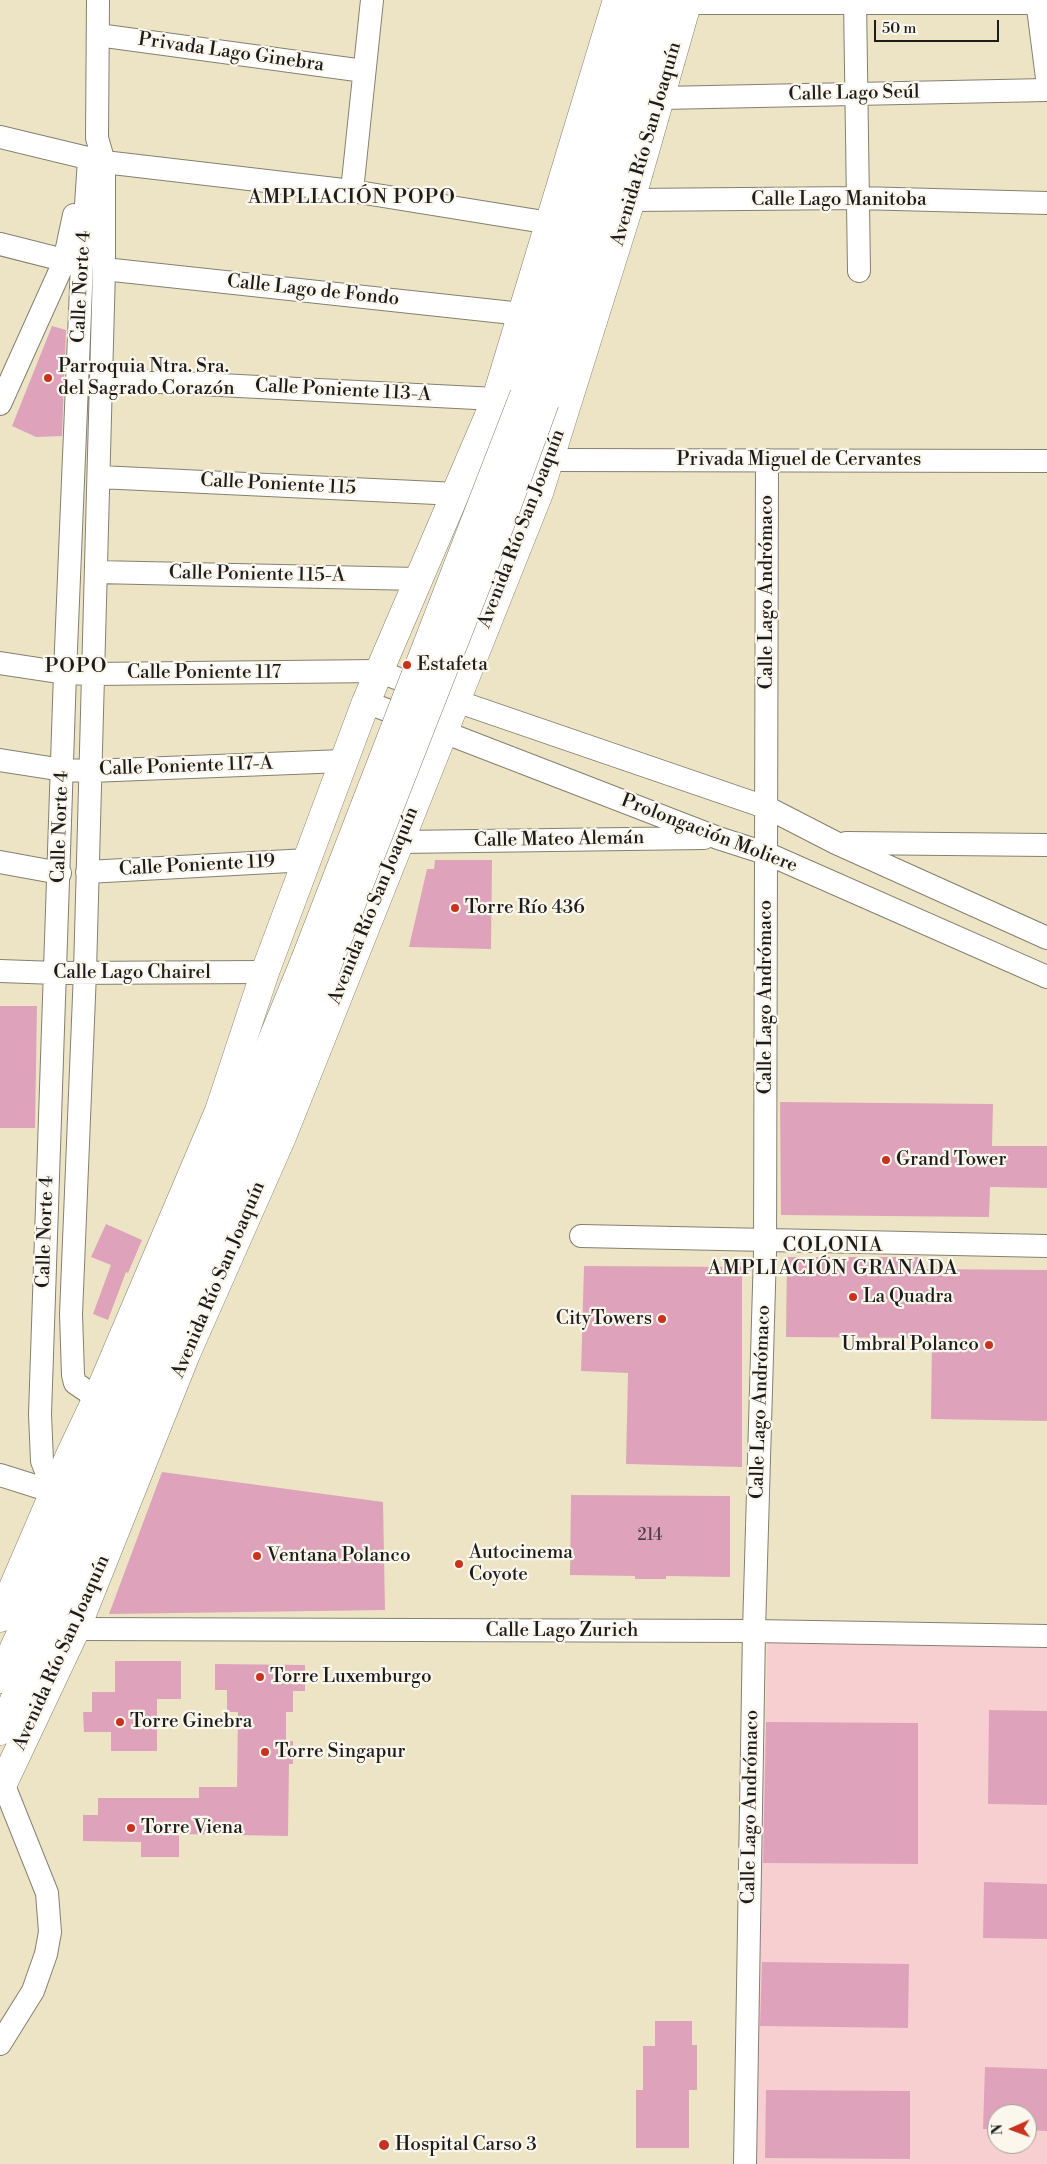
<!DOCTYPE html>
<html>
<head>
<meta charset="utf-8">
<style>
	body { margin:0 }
	#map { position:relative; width:1047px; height:2164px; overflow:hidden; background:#ede4c5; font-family:"Libre Bodoni",serif }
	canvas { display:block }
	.north { position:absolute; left:987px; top:2104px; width:50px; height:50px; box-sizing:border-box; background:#fbf7ec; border:1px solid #a29f99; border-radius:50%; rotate:268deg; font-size:14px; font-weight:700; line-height:20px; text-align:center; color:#1c1c1c }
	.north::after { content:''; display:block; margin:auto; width:18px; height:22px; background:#c8321e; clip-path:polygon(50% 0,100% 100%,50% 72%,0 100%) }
	.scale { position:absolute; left:874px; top:20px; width:125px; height:22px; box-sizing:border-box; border:2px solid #1c1c1c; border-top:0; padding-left:6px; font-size:15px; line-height:18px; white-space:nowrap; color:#1c1c1c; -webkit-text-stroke:4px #fbf7ec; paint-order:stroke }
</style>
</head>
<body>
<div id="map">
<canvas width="1047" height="2164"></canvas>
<div class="north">N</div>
<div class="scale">50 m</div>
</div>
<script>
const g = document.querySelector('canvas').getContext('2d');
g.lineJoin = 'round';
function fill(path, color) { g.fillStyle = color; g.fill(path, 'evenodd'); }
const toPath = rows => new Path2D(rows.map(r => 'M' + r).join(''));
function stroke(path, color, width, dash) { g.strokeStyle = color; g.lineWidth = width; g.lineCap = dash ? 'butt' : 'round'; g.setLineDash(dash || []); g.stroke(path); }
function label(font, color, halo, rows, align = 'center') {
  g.font = font + ' "Libre Bodoni",serif'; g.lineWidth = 4.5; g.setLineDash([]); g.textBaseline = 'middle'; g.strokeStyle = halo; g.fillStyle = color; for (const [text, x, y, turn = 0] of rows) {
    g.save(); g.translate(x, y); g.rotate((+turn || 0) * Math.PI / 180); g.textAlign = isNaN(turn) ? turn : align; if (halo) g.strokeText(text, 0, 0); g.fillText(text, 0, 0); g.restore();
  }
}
const built = toPath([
	[768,1635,1047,1637,1047,2164,752,2164],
	[997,2114,1027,2114,1027,2144,997,2144]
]);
const building = toPath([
	[52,326,66,330,62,436,36,437,12,426],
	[435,860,492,860,491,949,409,947,427,869,434,869],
	[0,1006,37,1006,35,1128,0,1128],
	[780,1102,993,1104,992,1146,1047,1146,1047,1188,990,1187,989,1217,781,1215],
	[106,1224,142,1240,128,1273,126,1272,108,1320,93,1314,111,1265,91,1257],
	[787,1257,919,1257,920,1269,1047,1270,1047,1421,931,1419,932,1338,786,1337],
	[584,1266,742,1267,742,1467,626,1464,628,1373,581,1371],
	[162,1472,383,1502,385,1610,109,1614],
	[571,1495,730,1496,730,1577,666,1576,666,1579,635,1579,635,1576,570,1575],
	[115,1661,181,1661,181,1699,157,1699,157,1751,111,1751,111,1732,84,1732,83,1712,92,1712,92,1692,115,1692],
	[215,1664,305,1665,305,1691,293,1691,293,1712,286,1712,286,1741,293,1741,293,1764,289,1764,288,1836,179,1834,179,1857,141,1857,141,1842,83,1841,83,1815,98,1815,98,1798,199,1798,199,1787,237,1787,238,1712,227,1712,227,1690,215,1690],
	[989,1710,1047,1711,1047,1805,988,1804],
	[766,1722,918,1723,918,1864,763,1863],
	[984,1882,1047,1884,1047,1939,983,1938],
	[762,1962,909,1964,908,2028,760,2026],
	[655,2021,692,2021,692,2045,697,2045,697,2090,689,2090,689,2148,636,2148,636,2090,643,2090,643,2046,655,2046],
	[985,2067,1047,2069,1047,2131,1027,2130,1027,2114,997,2114,997,2129,983,2129],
	[766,2090,910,2091,910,2159,765,2158]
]);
const minor = toPath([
	[855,0,859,271],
	[1037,0,1047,78],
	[687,3,1037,3],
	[98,35,364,71],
	[662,98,1047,90],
	[0,137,104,162,352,191,550,223],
	[352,191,372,0],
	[631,200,858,198,1047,203],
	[0,244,79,264],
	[104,269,522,314],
	[101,379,496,399],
	[0,404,64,262,74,215],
	[551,460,1047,461],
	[99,477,457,494],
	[96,572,418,579],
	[0,663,65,673,92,674,378,671,456,701,768,808,836,843,1047,938],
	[366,702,718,838,768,854,1047,977],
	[0,760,63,770,90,771,343,761],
	[400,842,704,838],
	[846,843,1047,845],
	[0,862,60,873],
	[87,872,308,860],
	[0,971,56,973,265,972],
	[581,1236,1047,1246],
	[97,1398,75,1383,73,1375,71,1314,85,972,104,269,104,162,97,138,98,0],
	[0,1475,54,1492],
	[54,1492,42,1461,40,1414,65,673,82,264,89,160],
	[76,1629,754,1631,1047,1636],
	[0,2044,33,1991,46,1954,50,1932,47,1893,3,1783],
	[745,2164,754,1631,765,1252,767,460]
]);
const major = toPath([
	[0,1618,70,1455,97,1398,219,1111,265,972,366,702,496,399,617,0],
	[0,1790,76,1629,186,1354,282,1137,539,493,631,200,687,4]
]);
const highway = toPath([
	[659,42,687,3],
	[524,395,641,0],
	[545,402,664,0],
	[124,1335,144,1309,156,1289],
	[0,1679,50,1569,183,1257,305,960],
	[0,1731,73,1572,326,969]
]);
const highwayBridge = toPath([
	[305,960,524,395],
	[326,969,500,525,545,402]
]);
const markers = [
	[48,378,5,"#c8321e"],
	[407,665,5,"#c8321e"],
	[455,908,5,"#c8321e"],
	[886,1160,5,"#c8321e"],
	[853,1297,5,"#c8321e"],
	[662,1319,5,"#c8321e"],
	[989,1345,5,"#c8321e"],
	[257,1556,5,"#c8321e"],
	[459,1564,5,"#c8321e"],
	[260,1677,5,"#c8321e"],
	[120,1722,5,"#c8321e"],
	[265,1752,5,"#c8321e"],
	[131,1828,5,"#c8321e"],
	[384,2145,6,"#c8321e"]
];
const numberNames = [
	["214",650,1536]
];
const streetNames = [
	["Privada Lago Ginebra",231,53,8],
	["Calle Lago Seúl",854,94,-1],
	["Avenida Río San Joaquín",647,144,-74],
	["Calle Lago Manitoba",839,200],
	["Calle Norte 4",82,287,-87],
	["Calle Lago de Fondo",313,291,6],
	["Calle Poniente 113-A",343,391,3],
	["Privada Miguel de Cervantes",799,460],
	["Calle Poniente 115",278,485,3],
	["Avenida Río San Joaquín",522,529,-69],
	["Calle Poniente 115-A",257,575,1],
	["Calle Lago Andrómaco",767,592,-90],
	["Calle Poniente 117",204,673],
	["Calle Poniente 117-A",186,767,-2],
	["Calle Norte 4",61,827,-88],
	["Prolongación Moliere",709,834,21],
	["Calle Mateo Alemán",559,840,-1],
	["Calle Poniente 119",197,866,-3],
	["Avenida Río San Joaquín",374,906,-68],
	["Calle Lago Chairel",132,973],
	["Calle Lago Andrómaco",766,997,-90],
	["Calle Norte 4",46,1232,-88],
	["Avenida Río San Joaquín",219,1280,-67],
	["Calle Lago Andrómaco",761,1402,-88],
	["Calle Lago Zurich",562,1631],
	["Avenida Río San Joaquín",62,1653,-66],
	["Calle Lago Andrómaco",751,1807,-89]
];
const poiNames = [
	["Parroquia Ntra. Sra.",58,367],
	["del Sagrado Corazón",58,389],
	["Estafeta",417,665],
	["Torre Río 436",465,908],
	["Grand Tower",896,1160],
	["La Quadra",863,1297],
	["CityTowers",652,1319,"right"],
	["Umbral Polanco",979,1345,"right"],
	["Autocinema",469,1553],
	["Coyote",469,1575],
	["Ventana Polanco",267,1556],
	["Torre Luxemburgo",270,1677],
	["Torre Ginebra",130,1722],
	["Torre Singapur",275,1752],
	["Torre Viena",141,1828],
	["Hospital Carso 3",395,2145]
];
const neighbourhoodNames = [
	["AMPLIACIÓN POPO",352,198],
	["POPO",76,667],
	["COLONIA",833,1246],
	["AMPLIACIÓN GRANADA",833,1269]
];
fill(built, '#f7cfd0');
fill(building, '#dea3bb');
stroke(minor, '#848070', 24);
stroke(major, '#848070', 29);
stroke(highway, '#848070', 29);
stroke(minor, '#fff', 22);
stroke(major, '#fff', 28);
stroke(highway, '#fff', 28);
stroke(highwayBridge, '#848070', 29, []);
stroke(highwayBridge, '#fff', 28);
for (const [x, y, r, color] of markers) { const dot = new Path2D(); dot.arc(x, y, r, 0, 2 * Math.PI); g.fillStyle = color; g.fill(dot); stroke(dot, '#fbf7ec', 2); }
label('16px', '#4c3e44', null, numberNames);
label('19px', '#1c1c1c', '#fbf7ec', streetNames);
label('19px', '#1c1c1c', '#fbf7ec', poiNames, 'left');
g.letterSpacing = '1px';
label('20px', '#1c1c1c', '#fbf7ec', neighbourhoodNames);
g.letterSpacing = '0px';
</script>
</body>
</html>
